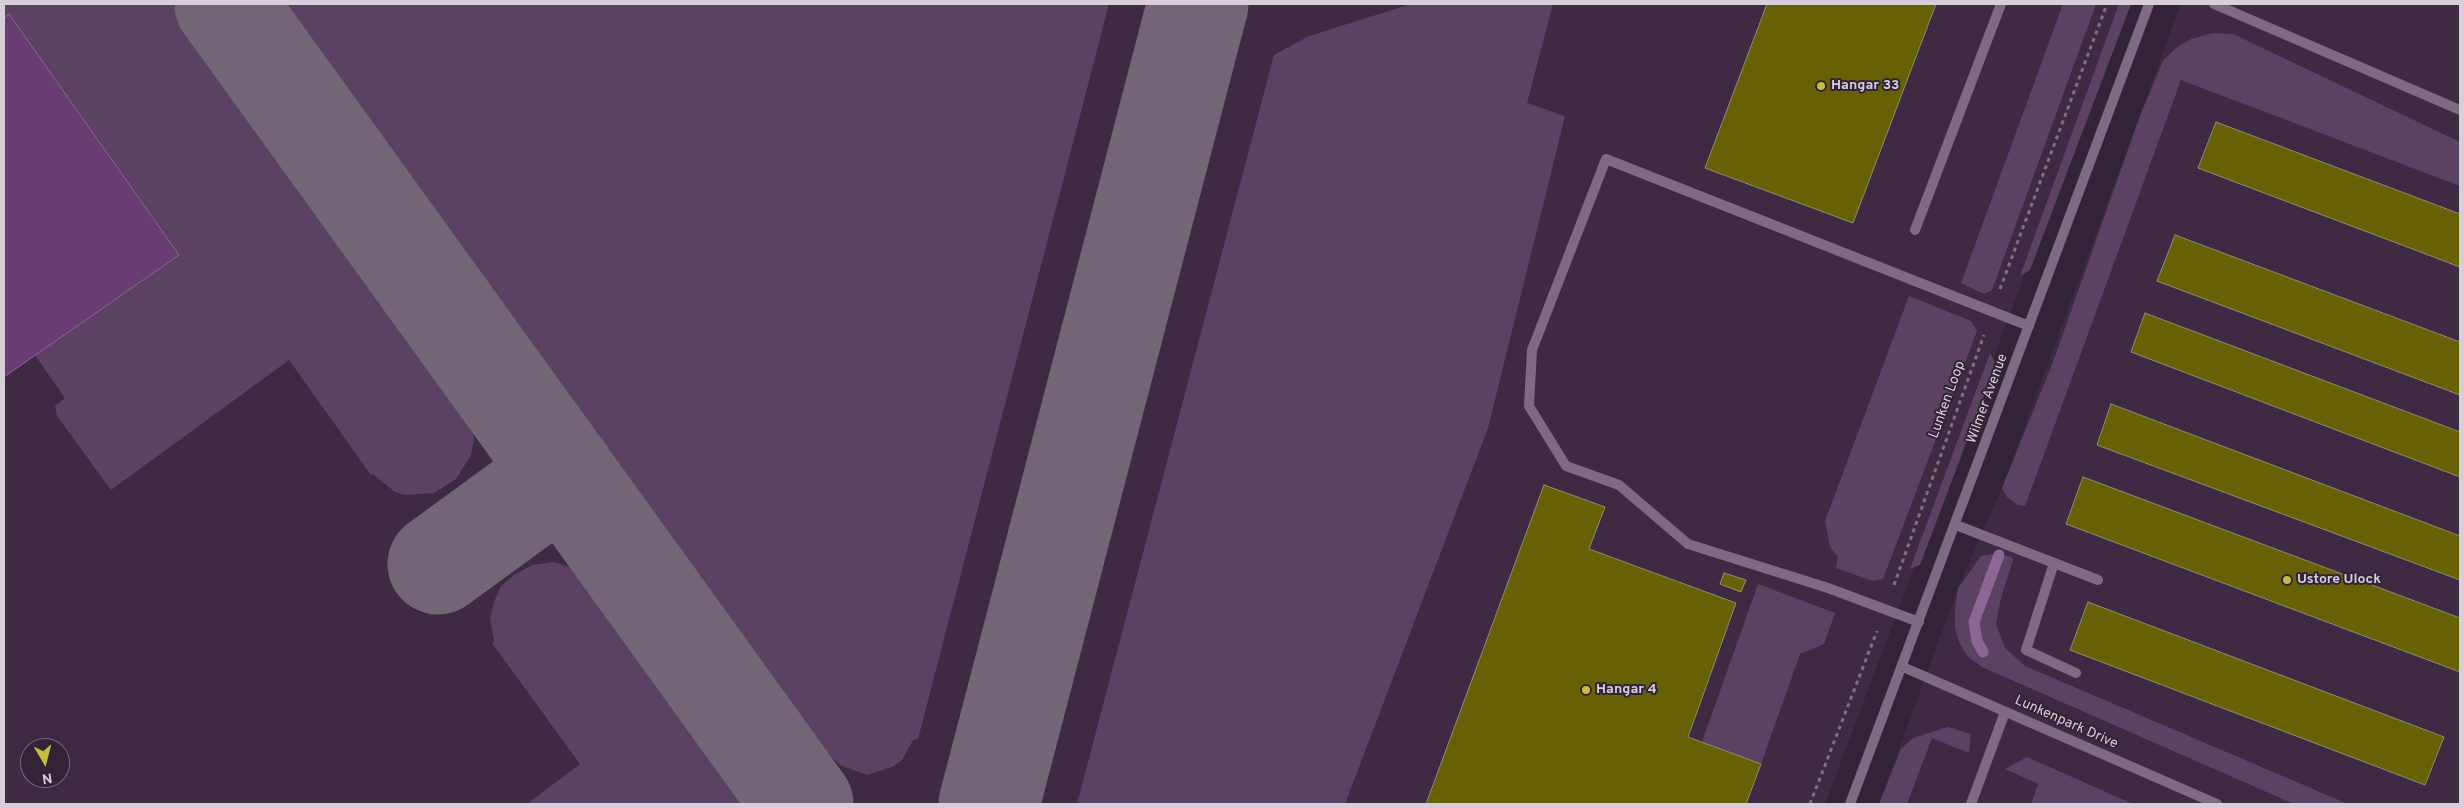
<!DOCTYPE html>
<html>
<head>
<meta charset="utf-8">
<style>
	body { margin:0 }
	#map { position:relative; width:2464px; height:808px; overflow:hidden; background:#322436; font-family:Overpass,sans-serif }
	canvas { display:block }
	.frame { position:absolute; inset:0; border:5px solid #d7ceda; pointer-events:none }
	.north { position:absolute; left:20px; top:738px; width:50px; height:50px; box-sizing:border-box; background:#322436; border:1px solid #746878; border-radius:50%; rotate:172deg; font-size:14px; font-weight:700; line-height:20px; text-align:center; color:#d7ceda }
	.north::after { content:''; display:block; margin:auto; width:18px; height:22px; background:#c7bb3c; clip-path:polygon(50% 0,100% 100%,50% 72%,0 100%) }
</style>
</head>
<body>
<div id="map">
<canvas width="2464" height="808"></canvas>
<div class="frame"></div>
<div class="north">N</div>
</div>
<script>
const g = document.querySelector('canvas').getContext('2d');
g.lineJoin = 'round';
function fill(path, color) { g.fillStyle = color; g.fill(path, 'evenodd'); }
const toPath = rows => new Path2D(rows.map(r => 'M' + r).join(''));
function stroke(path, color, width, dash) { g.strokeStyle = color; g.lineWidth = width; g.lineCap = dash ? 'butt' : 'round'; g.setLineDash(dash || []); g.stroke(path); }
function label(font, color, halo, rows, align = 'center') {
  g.font = font + ' Overpass,sans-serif'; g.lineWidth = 4; g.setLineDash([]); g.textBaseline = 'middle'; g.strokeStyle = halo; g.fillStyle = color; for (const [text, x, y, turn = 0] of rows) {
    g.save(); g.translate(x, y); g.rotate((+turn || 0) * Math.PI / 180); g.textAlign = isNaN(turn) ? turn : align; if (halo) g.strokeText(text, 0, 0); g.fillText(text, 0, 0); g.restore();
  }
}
const built = toPath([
	[4,4,2127,4,1825,804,4,804],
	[30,748,60,748,60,778,30,778],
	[2181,4,2460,4,2460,804,1879,804,1958,588,2002,488]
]);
const green = toPath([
	[4,4,173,4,468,411,474,439,471,455,456,479,434,493,405,495,395,492,373,474,371,475,289,360,111,490,57,416,55,406,65,398,35,355,179,255,9,15,4,18],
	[279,4,1109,4,918,739,913,740,902,760,892,767,867,775,840,765,830,755,826,757],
	[1411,4,1553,4,1527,103,1565,116,1488,428,1345,804,1077,804,1274,55,1309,36],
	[2063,4,2096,4,1992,290,1984,294,1961,283],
	[2119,4,2131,4,2030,270,2020,276],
	[2213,33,2233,34,2460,142,2460,186,2181,80,2025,506,2018,505,2007,497,2002,488,2053,362,2140,116,2163,61,2176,48,2191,39],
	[1909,296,1971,321,1977,331,1883,579,1873,581,1836,568,1838,557,1830,547,1825,521],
	[1990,353,1996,364,1920,565,1910,569],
	[1992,554,2012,557,2013,560,2001,598,1996,624,2005,648,2025,666,2348,804,2294,804,1982,667,1967,656,1959,642,1955,627,1955,608,1958,588,1968,574,1981,556],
	[554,562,578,570,594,584,754,804,527,804,580,764,492,643,494,641,490,618,494,602,501,586,514,575,532,565],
	[1758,584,1835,613,1824,644,1800,654,1761,764,1702,742],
	[1948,727,1971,734,1969,753,1932,738,1907,804,1879,804,1901,749,1913,738],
	[2027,757,2133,804,2031,804,2038,784,2005,769]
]);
const water = toPath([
	[9,14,179,255,4,377,4,18,9,14]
]);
const stream = toPath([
	[1983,652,1977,641,1974,622,1999,555]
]);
const taxiway = toPath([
	[225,4,803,804],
	[438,564,564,472],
	[989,804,1198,4]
]);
const building = toPath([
	[1767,4,1936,4,1853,223,1705,168,1767,4],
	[2216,122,2460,214,2460,267,2198,168,2216,122],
	[2175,235,2460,342,2460,395,2157,281,2175,235],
	[2145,313,2460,432,2460,477,2131,352,2145,313],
	[2111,404,2460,536,2460,580,2097,445,2111,404],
	[2083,477,2460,618,2460,672,2066,524,2083,477],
	[1544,485,1605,507,1589,549,1736,603,1688,737,1761,764,1746,804,1426,804,1544,485],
	[1724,573,1746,580,1741,592,1720,584,1724,573],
	[2088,602,2444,737,2425,785,2070,650,2088,602]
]);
const path = toPath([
	[2000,289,2107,4],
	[1894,585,1984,335],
	[1810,804,1877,631]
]);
const service = toPath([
	[2214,4,2460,110],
	[1915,230,2001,4],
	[1956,525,2098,580],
	[2054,563,2026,650,2076,673],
	[1919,622,1828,588,1688,544,1619,485,1566,466,1529,406,1532,350,1606,159,2029,326],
	[1903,667,2217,804],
	[1971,804,2005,712]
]);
const tertiary = toPath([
	[1850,804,2149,4]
]);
const markers = [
	[1821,86,5,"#c7bb3c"],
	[2287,580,5,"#c7bb3c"],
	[1586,690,5,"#c7bb3c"]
];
const poiNames = [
	["Hangar 33",1831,86],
	["Ustore Ulock",2297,580],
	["Hangar 4",1596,690]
];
const streetNames = [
	["Wilmer Avenue",1988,399,-70],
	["Lunken Loop",1948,400,-70],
	["Lunkenpark Drive",2066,723,24]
];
fill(built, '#3e2b43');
fill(green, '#5c4262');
fill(water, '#693d74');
stroke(water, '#8a6893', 1);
stroke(stream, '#8a6893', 11);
stroke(taxiway, '#726676', 101);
fill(building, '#676004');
stroke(building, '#8e8d72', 1);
stroke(path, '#7d7181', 3, [4, 4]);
stroke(service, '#7e6a83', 10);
stroke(tertiary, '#7e6a83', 10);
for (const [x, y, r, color] of markers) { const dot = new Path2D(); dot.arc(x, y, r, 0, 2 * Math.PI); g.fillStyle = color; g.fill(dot); stroke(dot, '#322436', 2); }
label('bold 14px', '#d7ceda', '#322436', poiNames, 'left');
label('14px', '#d7ceda', '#322436', streetNames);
</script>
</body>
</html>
